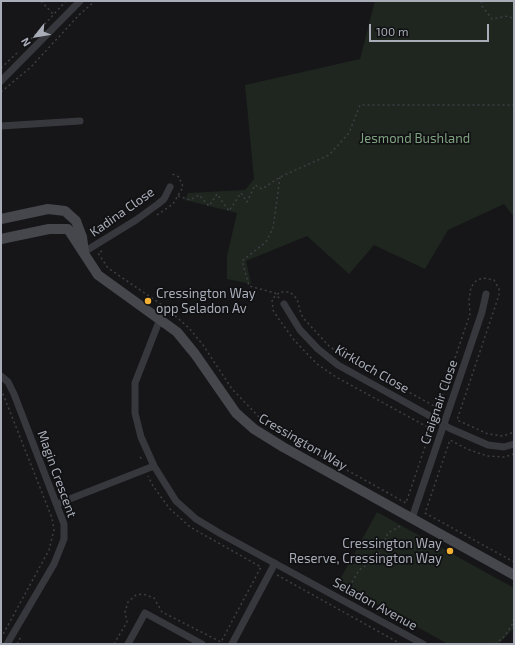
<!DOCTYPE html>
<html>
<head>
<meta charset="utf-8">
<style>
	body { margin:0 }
	#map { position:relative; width:515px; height:645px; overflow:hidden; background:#161618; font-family:"Exo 2",sans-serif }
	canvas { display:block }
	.frame { position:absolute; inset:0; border:2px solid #a8adb8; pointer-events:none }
	.north { position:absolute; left:16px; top:16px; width:40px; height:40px; -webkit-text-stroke:3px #111113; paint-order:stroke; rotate:239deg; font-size:11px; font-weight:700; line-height:16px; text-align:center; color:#a8adb8 }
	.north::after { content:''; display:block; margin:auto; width:14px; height:18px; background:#a8adb8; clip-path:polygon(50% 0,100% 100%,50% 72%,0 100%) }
	.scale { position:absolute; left:369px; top:24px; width:120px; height:18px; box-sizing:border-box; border:2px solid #a8adb8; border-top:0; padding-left:5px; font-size:12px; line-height:14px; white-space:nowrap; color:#a8adb8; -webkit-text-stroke:3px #111113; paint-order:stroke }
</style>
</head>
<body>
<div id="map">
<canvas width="515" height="645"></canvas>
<div class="frame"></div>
<div class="north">N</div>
<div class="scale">100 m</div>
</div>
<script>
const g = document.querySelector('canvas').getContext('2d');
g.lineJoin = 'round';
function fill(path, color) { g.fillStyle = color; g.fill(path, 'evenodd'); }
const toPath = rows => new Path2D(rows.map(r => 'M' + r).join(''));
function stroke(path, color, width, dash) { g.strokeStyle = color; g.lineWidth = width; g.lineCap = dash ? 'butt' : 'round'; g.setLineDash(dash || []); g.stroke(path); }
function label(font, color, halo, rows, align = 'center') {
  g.font = font + ' "Exo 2",sans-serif'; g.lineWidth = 3.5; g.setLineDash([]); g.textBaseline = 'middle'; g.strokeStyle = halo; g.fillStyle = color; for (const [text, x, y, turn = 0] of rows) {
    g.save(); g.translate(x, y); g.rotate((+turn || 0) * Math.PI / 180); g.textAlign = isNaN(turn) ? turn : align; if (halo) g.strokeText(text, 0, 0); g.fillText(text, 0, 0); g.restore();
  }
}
const green = toPath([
	[375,1,514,1,514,217,504,204,448,230,425,269,374,245,349,274,307,236,246,261,251,284,227,279,227,256,237,213,185,200,188,193,245,190,254,179,245,85,360,59],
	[377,512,514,588,514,628,499,644,448,644,338,583]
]);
const path = toPath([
	[41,1,53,14],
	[481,1,482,6,492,19,508,16,514,19],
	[31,39,66,1],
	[1,68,17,53],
	[1,92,31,67,79,15,95,1],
	[178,196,190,200,199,195,209,206,217,194,229,211,241,193,247,202,255,185,262,189,280,177,329,155,349,133,360,105,514,105],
	[157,215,173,204,183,187,179,177,170,173],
	[102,251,98,253,108,268,165,307,189,328,203,345,232,389,260,418,284,435,406,503,431,429,336,377,317,364,294,340,278,318,273,310,272,299,280,292,290,292,297,299,301,314,305,320,329,346,346,358,438,408,470,314,469,300,471,287,477,280,483,278,494,280,499,289,499,295,457,420,488,434,503,436,514,432],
	[279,298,275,293,249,286,242,261,266,242,273,228,280,177],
	[1,389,52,518,54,530,49,550,1,638],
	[514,454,504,457,487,456,467,449,450,440,425,513,514,562],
	[140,457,142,459],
	[277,575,401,644],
	[347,591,359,570,377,558,388,533,402,525],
	[17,644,22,635],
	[114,644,127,622,125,612,128,602,136,595,143,594,154,598,162,612,221,642,261,567,190,527,169,508,153,486,148,476],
	[495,644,505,636,513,623,514,615]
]);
const street = toPath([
	[1,81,80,1],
	[1,126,80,121],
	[84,252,136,220,158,204,164,199,170,187],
	[284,304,300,330,318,349,338,365,439,421,449,428,488,445,504,447,514,444],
	[160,319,135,383,135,413,141,437,154,466,176,501,196,519,221,534,423,644],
	[1,376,8,382,14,394,64,524,64,539,54,564,7,644],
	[57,504,154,466],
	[412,518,482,312,486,294],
	[128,644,145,613,202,644],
	[232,644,275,563]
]);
const secondary = toPath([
	[1,219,48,209,65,211,76,221,82,237,84,252],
	[1,239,49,229,68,229,98,275,177,332,195,354,236,413,254,429,283,447,514,575]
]);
const markers = [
	[148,301,4,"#f2b134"],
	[450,551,4,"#f2b134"]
];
const parkNames = [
	["Jesmond Bushland",415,139]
];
const streetNames = [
	["Kadina Close",122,212,-35],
	["Kirkloch Close",372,369,30],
	["Craignair Close",439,402,-71],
	["Cressington Way",303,442,30],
	["Magin Crescent",57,474,70],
	["Seladon Avenue",375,604,29]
];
const poiNames = [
	["Cressington Way",156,294],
	["opp Seladon Av",156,309],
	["Cressington Way",442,544,"right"],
	["Reserve, Cressington Way",442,559,"right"]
];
fill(green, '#1e261f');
stroke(path, '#3d3f44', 1.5, [2, 3]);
stroke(street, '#37383d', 7);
stroke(secondary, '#45474d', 10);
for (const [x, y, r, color] of markers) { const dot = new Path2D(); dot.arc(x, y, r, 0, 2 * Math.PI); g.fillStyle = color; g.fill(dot); stroke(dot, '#111113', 1.5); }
label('13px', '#7fa381', '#111113', parkNames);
label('13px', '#a8adb8', '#111113', streetNames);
label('13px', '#a8adb8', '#111113', poiNames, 'left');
</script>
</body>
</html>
